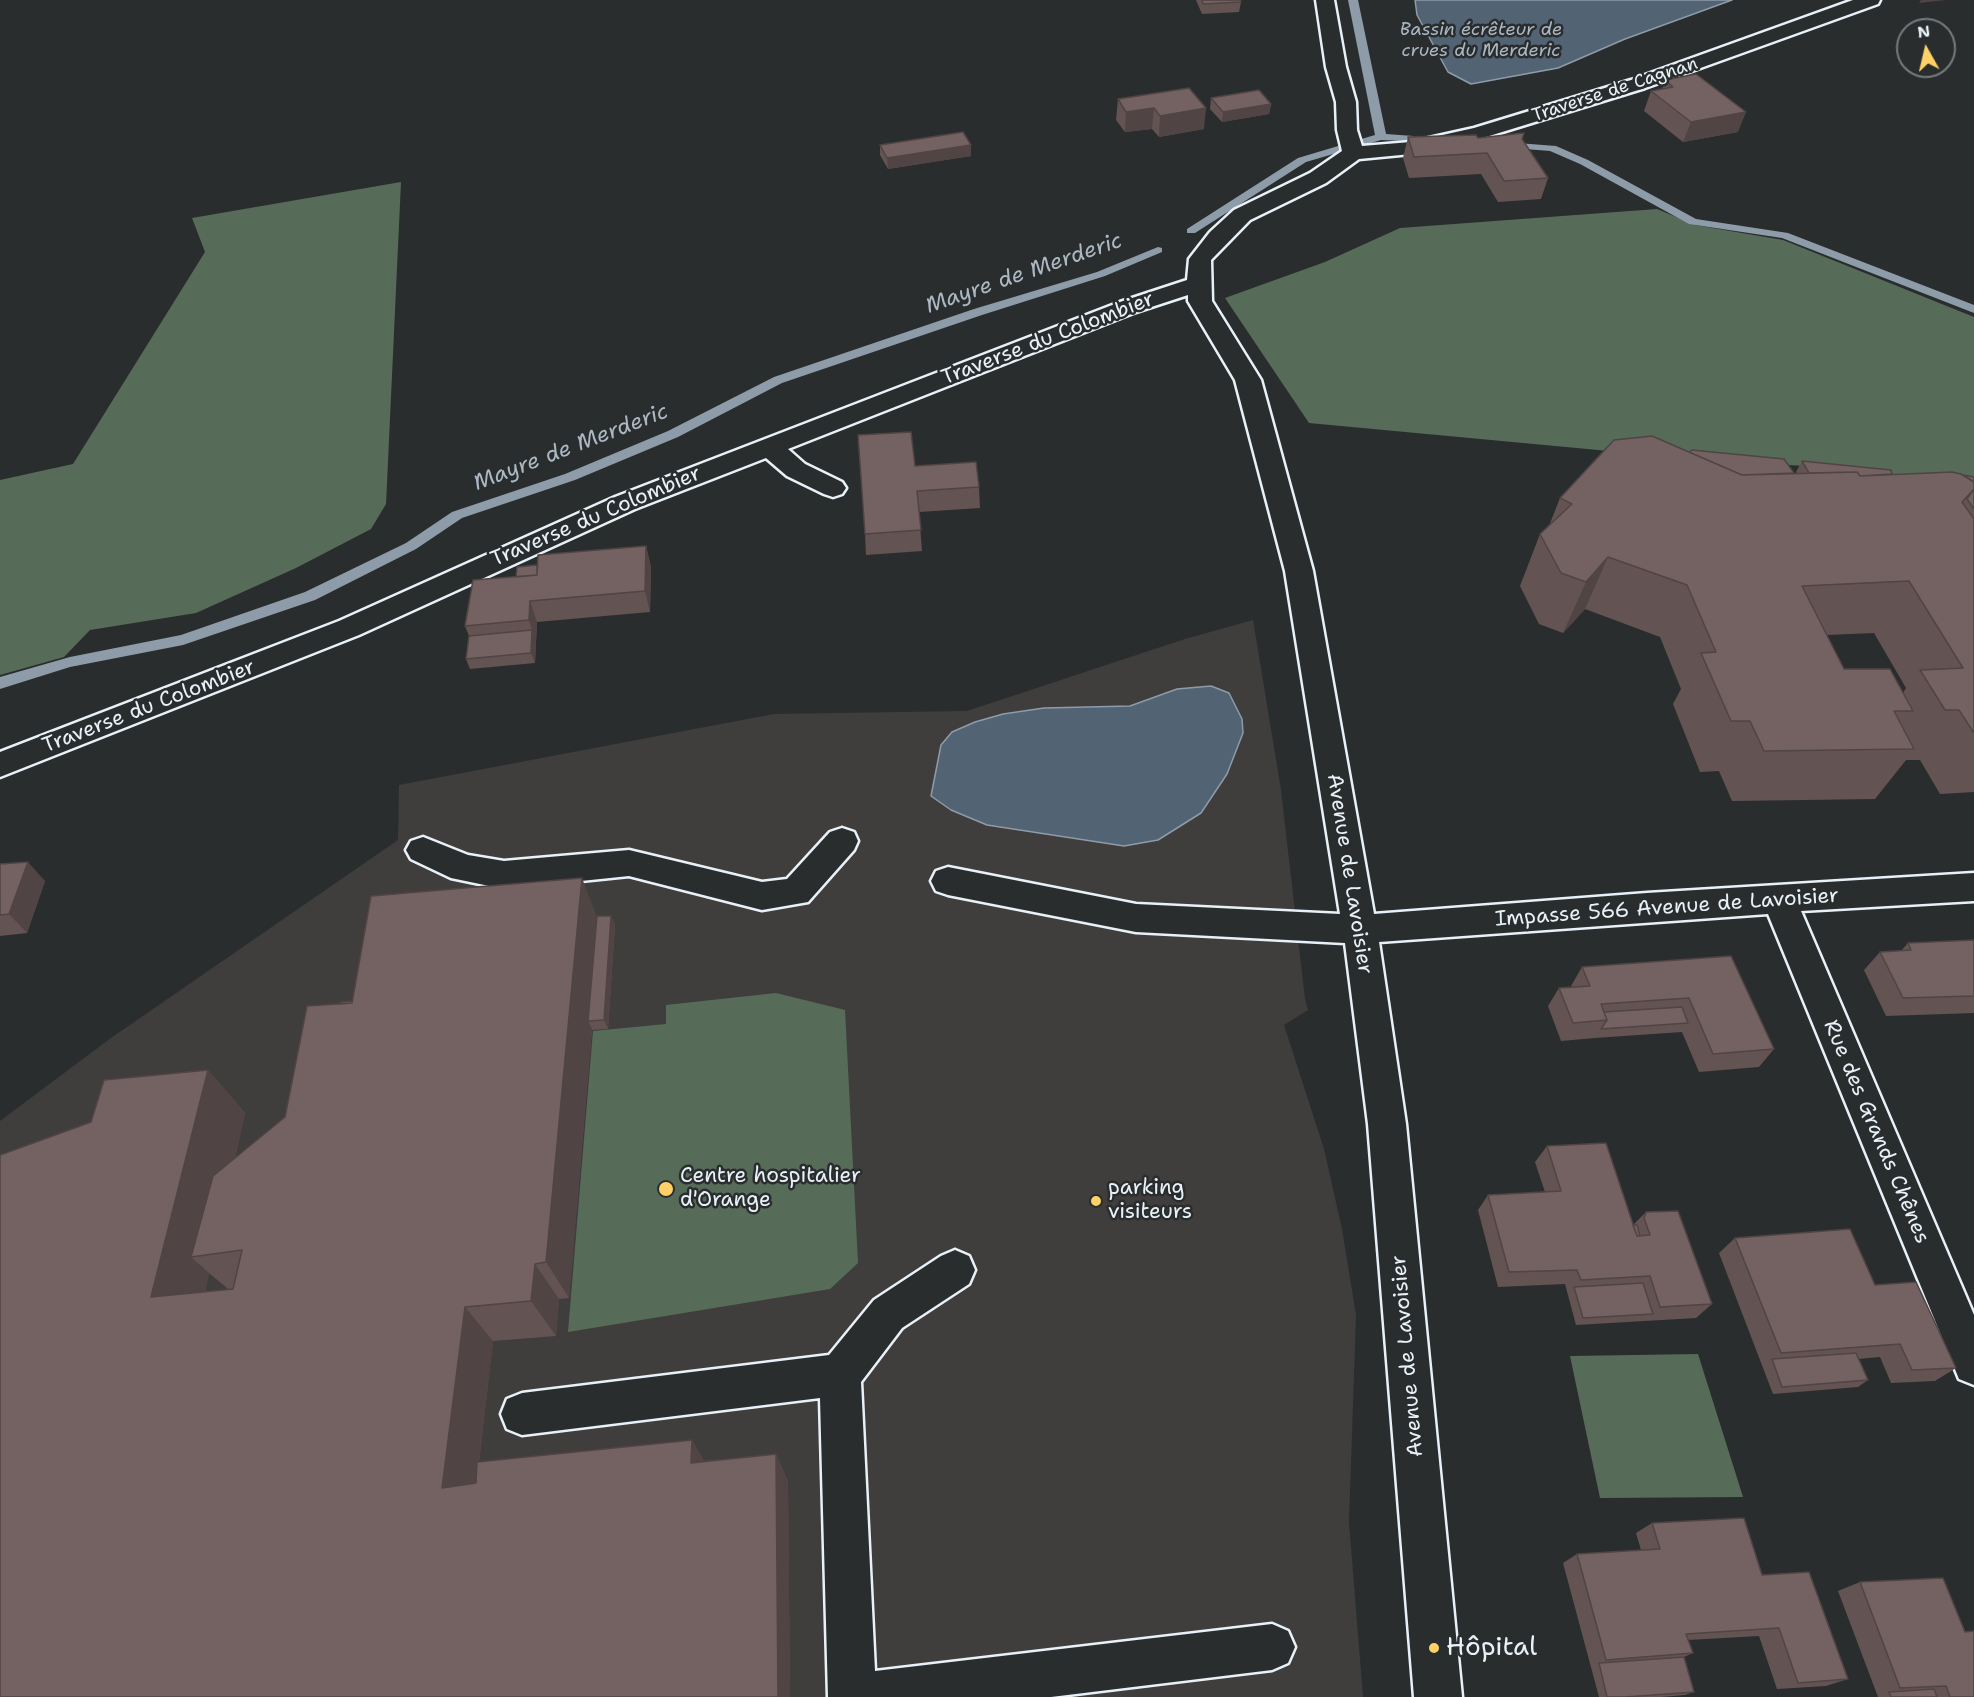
<!DOCTYPE html>
<html>
<head>
<meta charset="utf-8">
<style>
	body { margin:0 }
	#map { position:relative; width:1974px; height:1697px; overflow:hidden; background:#2a2d2e; font-family:"Shantell Sans",sans-serif }
	canvas { display:block }
	.north { position:absolute; left:1896px; top:18px; width:60px; height:60px; box-sizing:border-box; background:#2a2d2e; border:2px solid #767b7f; border-radius:50%; rotate:352deg; font-size:16px; font-weight:700; line-height:24px; text-align:center; color:#e8f1f8 }
	.north::after { content:''; display:block; margin:auto; width:21px; height:27px; background:#ffd166; clip-path:polygon(50% 0,100% 100%,50% 72%,0 100%) }
</style>
</head>
<body>
<div id="map">
<canvas width="1974" height="1697"></canvas>
<div class="north">N</div>
</div>
<script>
const g = document.querySelector('canvas').getContext('2d');
g.lineJoin = 'round';
function fill(path, color) { g.fillStyle = color; g.fill(path, 'evenodd'); }
const toPath = rows => new Path2D(rows.map(r => 'M' + r).join(''));
function stroke(path, color, width, dash) { g.strokeStyle = color; g.lineWidth = width; g.lineCap = dash ? 'butt' : 'round'; g.setLineDash(dash || []); g.stroke(path); }
function label(font, color, halo, rows, align = 'center') {
  g.font = font + ' "Shantell Sans",sans-serif'; g.lineWidth = 5; g.setLineDash([]); g.textBaseline = 'middle'; g.strokeStyle = halo; g.fillStyle = color; for (const [text, x, y, turn = 0] of rows) {
    g.save(); g.translate(x, y); g.rotate((+turn || 0) * Math.PI / 180); g.textAlign = isNaN(turn) ? turn : align; if (halo) g.strokeText(text, 0, 0); g.fillText(text, 0, 0); g.restore();
  }
}
const built = toPath([
	[1253,620,1281,790,1305,999,1308,1010,1284,1025,1324,1149,1342,1229,1356,1315,1349,1522,1363,1697,0,1697,0,1121,111,1038,398,840,399,785,774,714,967,711,1185,639]
]);
const green = toPath([
	[401,182,386,504,371,529,296,568,196,613,90,630,64,657,0,675,0,480,73,464,205,252,192,218],
	[1657,209,1695,225,1783,240,1974,317,1974,487,1806,466,1716,461,1309,423,1225,298,1325,262,1400,228],
	[776,993,845,1010,858,1263,830,1289,568,1332,593,1031,666,1024,666,1005],
	[1698,1354,1743,1497,1600,1498,1570,1356]
]);
const water = toPath([
	[1415,0,1732,0,1625,39,1558,68,1471,84,1448,72,1417,15,1415,0],
	[1211,686,1229,693,1242,719,1243,733,1227,774,1201,813,1158,840,1124,846,987,825,951,810,931,796,941,745,952,732,975,722,1003,714,1044,708,1130,706,1177,689,1211,686]
]);
const stream = toPath([
	[1348,0,1358,0,1386,134,1427,137,1431,138,1431,142,1381,140,1306,162,1195,233,1187,233,1187,229,1298,158,1375,135,1348,0],
	[1504,142,1556,146,1588,160,1696,219,1788,233,1974,305,1974,313,1782,238,1689,224,1580,164,1550,151,1500,147,1499,145,1504,142],
	[1158,247,1162,248,1162,252,1105,276,982,315,782,383,678,437,575,480,462,518,416,549,315,600,183,645,70,667,0,689,0,677,70,657,181,635,305,592,406,543,452,512,565,474,668,431,774,377,974,309,1097,272,1158,247]
]);
const minor = toPath([
	[1316,0,1334,0,1346,67,1356,102,1357,130,1362,146,1411,142,1474,128,1631,80,1853,0,1880,0,1878,4,1645,88,1486,137,1411,154,1359,159,1326,183,1250,220,1211,260,1212,301,1261,380,1313,571,1374,914,1647,893,1974,873,1974,901,1801,911,1974,1315,1974,1385,1959,1379,1768,914,1379,942,1406,1124,1462,1697,1414,1697,1368,1124,1345,943,1136,932,948,895,936,891,931,881,936,871,948,867,1136,904,1340,914,1285,571,1235,380,1188,301,1188,295,1136,312,788,449,805,464,842,482,846,488,842,494,833,497,824,494,787,476,766,458,635,509,359,635,0,777,0,752,339,621,615,497,1120,302,1187,280,1189,259,1210,232,1234,210,1310,173,1342,151,1337,130,1336,102,1326,67,1316,0],
	[842,828,854,832,858,841,854,850,808,902,762,910,629,876,504,889,451,878,411,859,406,850,411,841,423,837,468,855,504,861,629,850,762,882,787,879,830,832,842,828],
	[955,1250,969,1256,975,1270,969,1284,902,1328,861,1382,875,1671,1272,1624,1288,1631,1295,1647,1288,1663,1272,1670,1051,1697,828,1697,820,1398,522,1435,507,1429,501,1414,507,1399,522,1393,829,1355,874,1300,941,1256,955,1250]
]);
const wall = toPath([
	[1196,0,1240,0,1241,2,1239,12,1202,14],
	[1665,80,1738,132,1683,142,1644,111,1651,91,1662,89],
	[1189,88,1204,129,1159,137,1152,129,1125,132,1116,120,1118,99],
	[1211,98,1271,104,1269,114,1222,122,1210,109],
	[1408,137,1478,138,1522,139,1548,178,1541,199,1498,202,1481,174,1409,178,1403,158],
	[880,145,971,145,971,156,888,169,880,155],
	[1689,452,1794,473,1797,473,1796,472,1802,461,1892,474,1964,475,1974,477,1974,792,1940,794,1920,760,1906,760,1875,799,1732,801,1719,771,1700,772,1673,704,1681,689,1660,637,1585,609,1563,633,1539,624,1520,586,1540,534,1549,526,1560,498],
	[1874,633,1906,688,1903,693,1844,669,1827,635],
	[915,466,979,487,980,508,919,512,922,551,866,555,865,534],
	[646,546,651,567,650,612,537,622,535,663,470,669,466,659,469,636,465,626,516,577,537,565],
	[0,864,45,881,27,933,0,936],
	[597,916,611,916,615,925,608,1029,592,1030,592,1029,569,1298,559,1299,556,1336,493,1341,479,1462,692,1440,704,1461,776,1454,788,1482,790,1697,0,1697,91,1122,208,1070,245,1113,235,1158,285,1117,340,1004,352,1001],
	[209,1273,228,1289,205,1292],
	[1974,940,1974,1013,1886,1016,1864,970,1880,952,1901,951,1908,943],
	[1731,956,1774,1049,1759,1067,1699,1072,1682,1032,1595,1038,1561,1041,1548,1006,1559,988,1572,987,1571,986,1582,967],
	[1547,1146,1633,1225,1646,1212,1712,1304,1696,1318,1576,1325,1565,1284,1498,1287,1478,1210,1488,1195,1545,1192,1535,1162],
	[1735,1238,1875,1285,1956,1368,1935,1381,1891,1383,1880,1357,1858,1359,1868,1380,1858,1387,1773,1394,1719,1253],
	[1652,1523,1762,1575,1848,1679,1826,1686,1777,1689,1759,1636,1688,1640,1693,1653,1684,1657,1694,1692,1685,1695,1661,1697,1599,1697,1563,1563,1577,1554,1641,1550,1636,1533],
	[1860,1582,1965,1632,1974,1697,1878,1697,1838,1591]
]);
const shadedWall = toPath([
	[1921,0,1946,0,1919,3],
	[1271,104,1269,114,1222,122,1223,112],
	[1154,108,1152,129,1125,132,1126,112],
	[1206,108,1204,129,1159,137,1160,116],
	[1746,112,1738,132,1683,142,1691,122],
	[971,145,971,156,888,169,887,158],
	[646,546,651,567,650,612,645,591],
	[1608,557,1585,609,1563,633,1586,582],
	[530,601,537,622,535,663,531,653,532,630,529,620],
	[28,862,45,881,27,933,9,914],
	[582,878,600,925,588,1021,592,1029,569,1298,546,1262],
	[611,916,615,925,608,1029,604,1020],
	[208,1070,245,1113,213,1254,191,1257,209,1273,196,1332,151,1297],
	[535,1264,559,1299,556,1336,531,1301],
	[465,1307,493,1341,473,1514,442,1488],
	[692,1440,708,1468,691,1463],
	[776,1454,788,1482,790,1697,778,1697]
]);
const building = toPath([
	[1202,0,1240,0,1241,2,1203,4,1202,0],
	[1696,74,1746,112,1691,122,1651,91,1673,87,1665,80,1696,74],
	[1189,88,1206,108,1160,116,1154,108,1126,112,1118,99,1189,88],
	[1259,90,1271,104,1223,112,1211,98,1259,90],
	[963,132,971,145,887,158,880,145,963,132],
	[1524,133,1522,139,1548,178,1504,181,1487,153,1414,157,1408,137,1476,135,1478,138,1524,133],
	[911,432,915,466,976,462,979,487,917,491,921,530,865,534,858,435,911,432],
	[1652,436,1742,475,1857,472,1860,476,1952,472,1961,474,1974,482,1974,489,1962,502,1974,519,1974,733,1959,710,1945,710,1920,670,1963,668,1909,581,1802,586,1844,669,1890,669,1913,711,1894,711,1914,749,1764,751,1750,721,1731,721,1701,653,1716,652,1687,585,1608,557,1586,582,1561,573,1540,534,1572,504,1560,498,1614,440,1652,436],
	[1692,450,1784,459,1794,473,1742,475,1689,452,1692,450],
	[1802,461,1891,470,1892,474,1860,476,1857,472,1809,473,1802,461],
	[1964,475,1974,477,1974,483,1974,482,1964,475],
	[1974,489,1974,509,1967,499,1974,489],
	[646,546,645,591,530,601,529,620,465,626,473,580,537,575,538,555,646,546],
	[537,565,537,575,516,577,517,567,537,565],
	[532,630,531,653,466,659,469,636,532,630],
	[28,862,9,914,0,915,0,864,28,862],
	[582,878,546,1262,535,1264,531,1301,465,1307,442,1488,476,1483,477,1462,692,1440,691,1463,776,1454,778,1697,0,1697,0,1155,91,1122,104,1080,208,1070,151,1297,233,1289,242,1250,191,1257,213,1176,285,1117,307,1006,352,1003,371,896,582,878],
	[597,916,611,916,604,1020,588,1021,597,916],
	[1974,940,1974,996,1903,998,1880,952,1911,950,1908,943,1974,940],
	[1731,956,1774,1049,1713,1054,1689,998,1601,1004,1607,1020,1573,1023,1559,988,1590,986,1582,967,1731,956],
	[352,1001,352,1003,340,1004,341,1002,352,1001],
	[1682,1007,1688,1023,1601,1029,1607,1020,1604,1012,1682,1007],
	[1606,1143,1637,1236,1650,1235,1644,1218,1646,1212,1678,1211,1712,1304,1660,1307,1650,1276,1581,1280,1577,1270,1509,1272,1488,1195,1561,1191,1547,1146,1606,1143],
	[1633,1225,1637,1225,1640,1236,1637,1236,1633,1225],
	[1850,1229,1875,1285,1916,1282,1956,1368,1912,1370,1900,1344,1781,1353,1735,1238,1850,1229],
	[1643,1283,1653,1314,1583,1318,1574,1287,1643,1283],
	[1856,1353,1868,1380,1782,1387,1772,1359,1856,1353],
	[1744,1518,1762,1575,1809,1572,1848,1679,1798,1683,1779,1628,1686,1634,1693,1653,1606,1660,1577,1554,1660,1549,1652,1523,1744,1518],
	[1943,1578,1965,1632,1974,1631,1974,1697,1950,1697,1946,1686,1900,1688,1860,1582,1943,1578],
	[1684,1657,1694,1692,1625,1697,1607,1697,1599,1663,1684,1657],
	[1934,1689,1937,1697,1891,1697,1889,1692,1934,1689]
]);
const markers = [
	[666,1189,8,"#ffd166"],
	[1096,1201,6,"#ffd166"],
	[1434,1648,6,"#ffd166"]
];
const farWaternames = [
	["Bassin écrêteur de",1481,30],
	["crues du Merderic",1481,51]
];
const farStreetnames = [
	["Traverse de Cagnan",1615,90,-18]
];
const streetNames = [
	["Traverse du Colombier",1048,339,-21],
	["Traverse du Colombier",596,517,-23],
	["Traverse du Colombier",149,707,-21],
	["Avenue de Lavoisier",1349,874,81],
	["Impasse 566 Avenue de Lavoisier",1667,908,-4],
	["Rue des Grands Chênes",1876,1132,67],
	["Avenue de Lavoisier",1408,1356,-95]
];
const poiNames = [
	["Centre hospitalier",680,1177],
	["d'Orange",680,1201],
	["parking",1108,1189],
	["visiteurs",1108,1213]
];
const waterNames = [
	["Mayre de Merderic",1024,274,-19],
	["Mayre de Merderic",571,448,-21]
];
const nearPoinames = [
	["Hôpital",1446,1648]
];
fill(built, '#403d3d');
fill(green, '#576c58');
fill(water, '#526374');
stroke(water, '#8e9ca9', 1.5);
fill(stream, '#8e9ca9');
stroke(minor, '#e8f1f8', 5);
fill(minor, '#2a2d2e');
fill(wall, '#645353');
fill(shadedWall, '#514444');
fill(building, '#746161');
stroke(building, '#514444', 1.5);
for (const [x, y, r, color] of markers) { const dot = new Path2D(); dot.arc(x, y, r, 0, 2 * Math.PI); g.fillStyle = color; g.fill(dot); stroke(dot, '#2a2d2e', 2); }
label('italic 18px', '#acb8c3', '#2a2d2e', farWaternames);
label('18px', '#e8f1f8', '#2a2d2e', farStreetnames);
label('21px', '#e8f1f8', '#2a2d2e', streetNames);
label('21px', '#e8f1f8', '#2a2d2e', poiNames, 'left');
label('italic 22px', '#acb8c3', '#2a2d2e', waterNames);
label('26px', '#e8f1f8', '#2a2d2e', nearPoinames, 'left');
</script>
</body>
</html>
